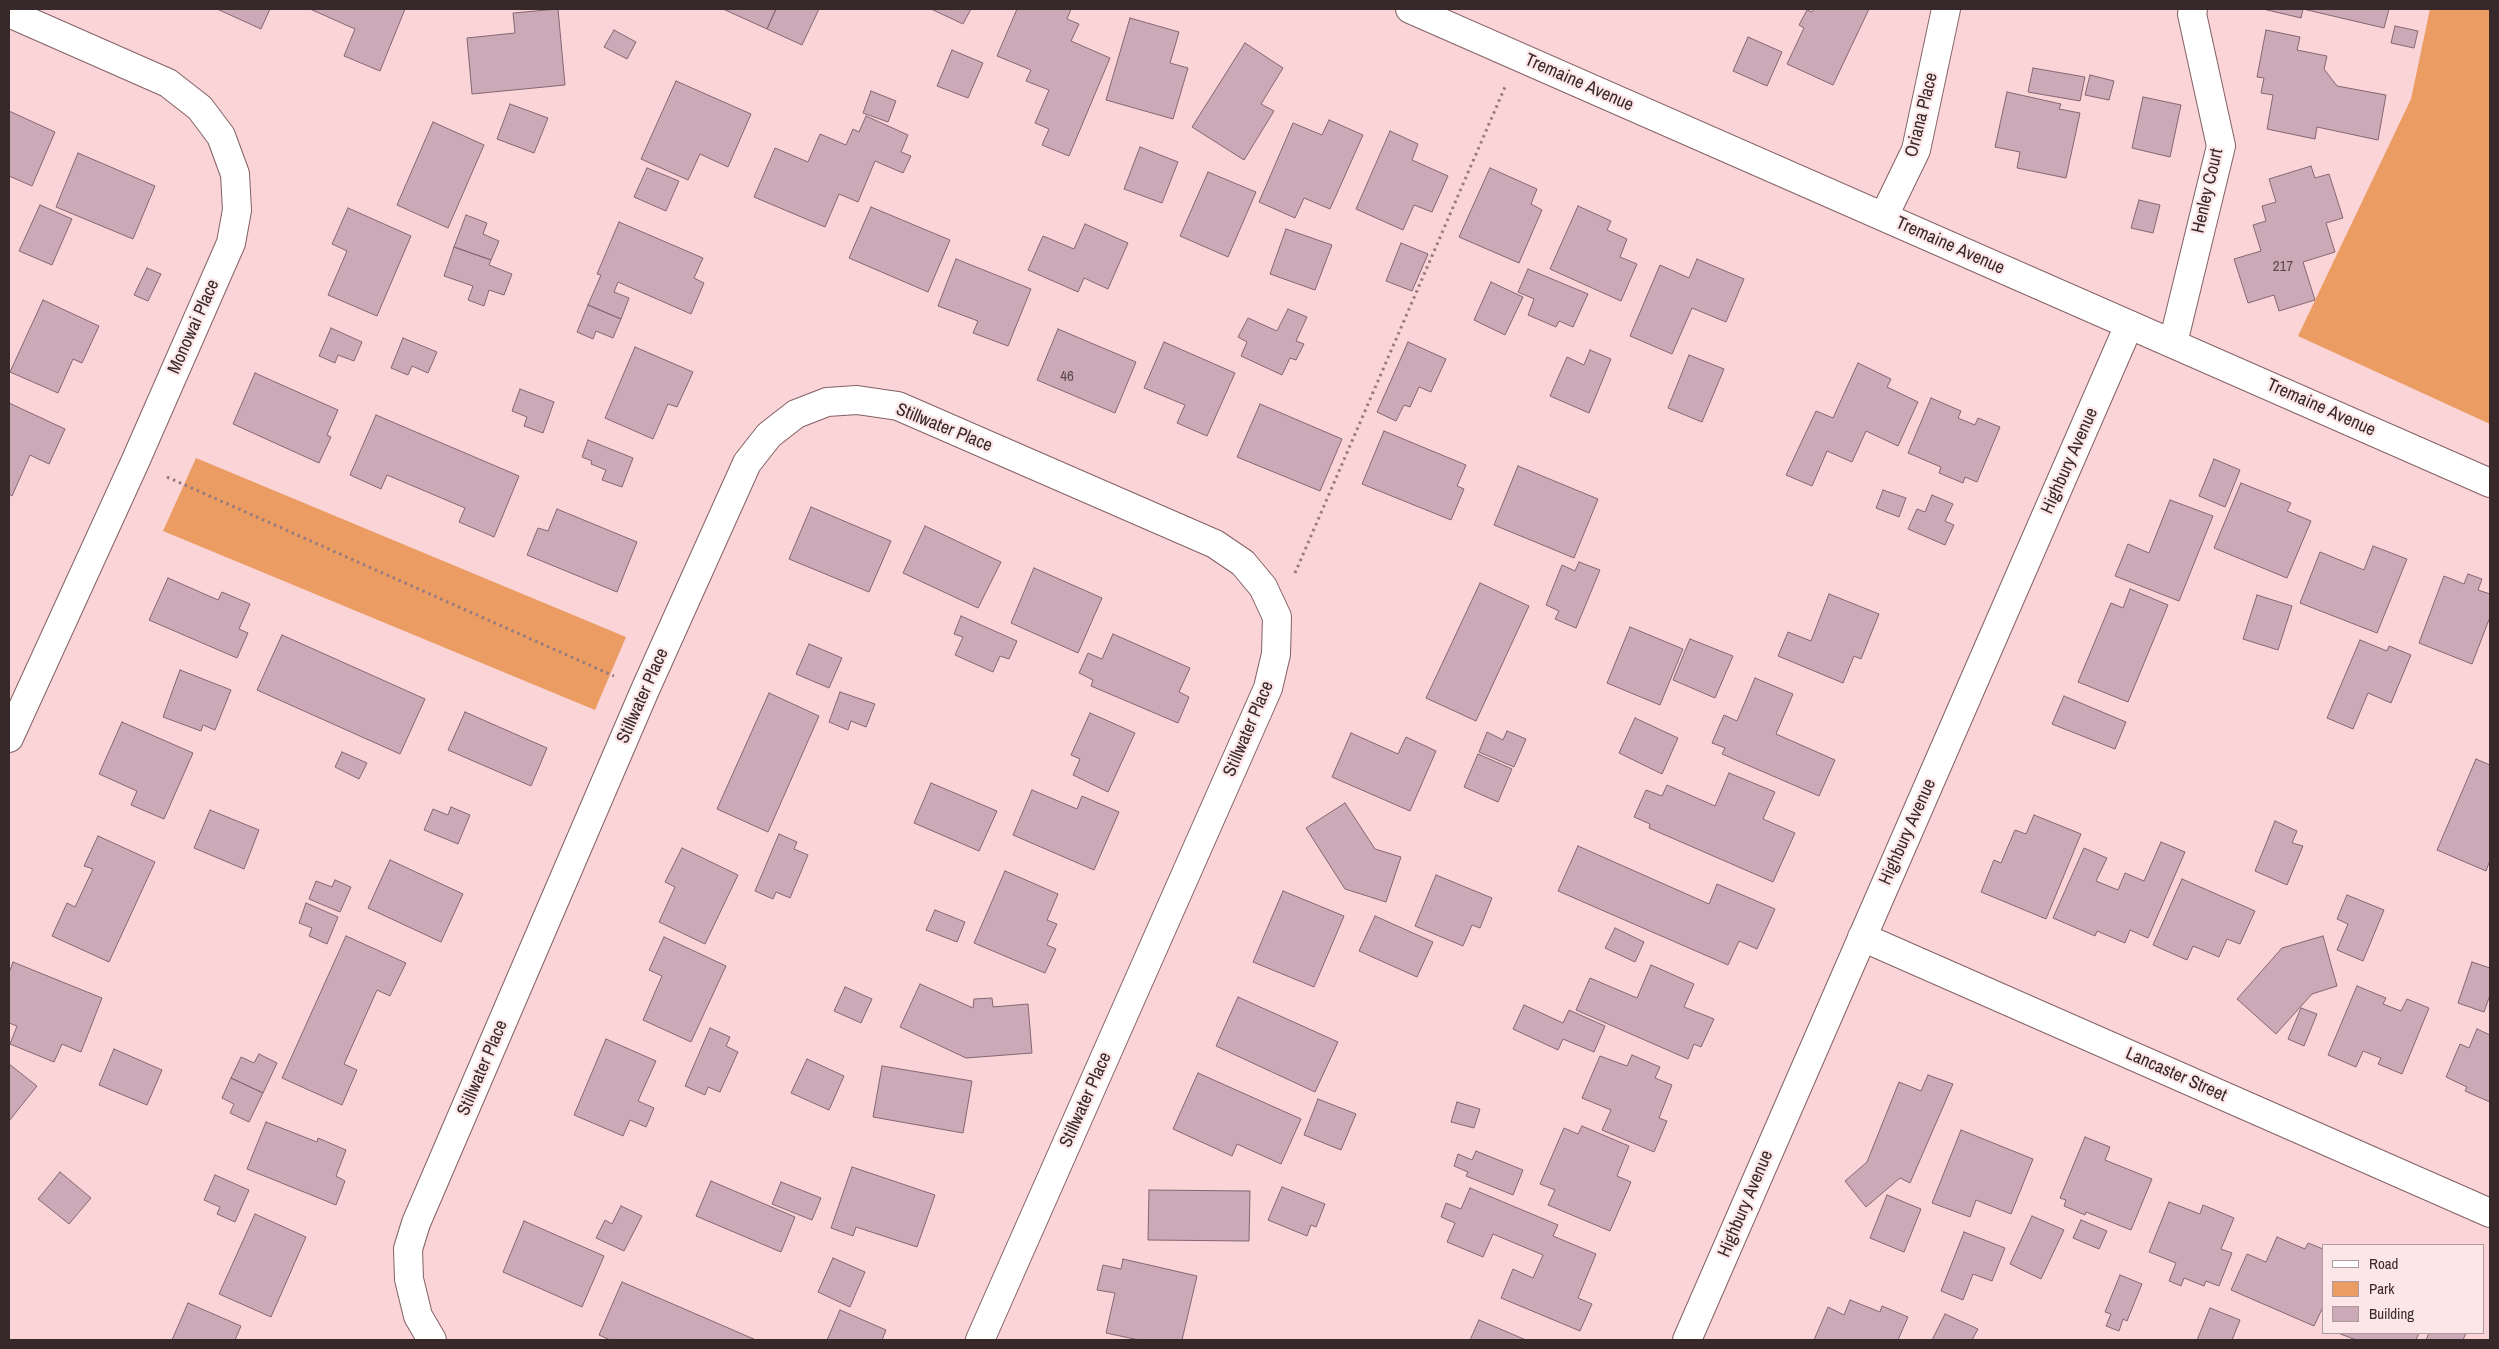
<!DOCTYPE html>
<html>
<head>
<meta charset="utf-8">
<style>
	body { margin:0 }
	#map { position:relative; width:2499px; height:1349px; overflow:hidden; background:#fbd4d7; font-family:"Archivo Narrow",sans-serif }
	canvas { display:block }
	.frame { position:absolute; inset:0; border:10px solid #37292a; pointer-events:none }
	.legend { position:absolute; left:2322px; top:1244px; width:162px; height:90px; box-sizing:border-box; background:#fde6e7; border:1px solid #ae9a9b; margin:0; padding:6px 9px; list-style:none; font-size:15px; color:#37292a }
	.legend li { display:flex; align-items:center; gap:10px; height:25px }
	.legend b { width:25px; border:1px solid #ae9a9b }
</style>
</head>
<body>
<div id="map">
<canvas width="2499" height="1349"></canvas>
<div class="frame"></div>
<ul class="legend">
<li><b style="height:6px;background:#fff"></b>Road</li>
<li><b style="height:14px;background:#eb9c63"></b>Park</li>
<li><b style="height:14px;background:#cba9b7"></b>Building</li>
</ul>
</div>
<script>
const g = document.querySelector('canvas').getContext('2d');
g.lineJoin = 'round';
function fill(path, color) { g.fillStyle = color; g.fill(path, 'evenodd'); }
const toPath = rows => new Path2D(rows.map(r => 'M' + r).join(''));
function stroke(path, color, width, dash) { g.strokeStyle = color; g.lineWidth = width; g.lineCap = dash ? 'butt' : 'round'; g.setLineDash(dash || []); g.stroke(path); }
function label(font, color, halo, rows, align = 'center') {
  g.font = font + ' "Archivo Narrow",sans-serif'; g.lineWidth = 4.5; g.setLineDash([]); g.textBaseline = 'middle'; g.strokeStyle = halo; g.fillStyle = color; for (const [text, x, y, turn = 0] of rows) {
    g.save(); g.translate(x, y); g.rotate((+turn || 0) * Math.PI / 180); g.textAlign = isNaN(turn) ? turn : align; if (halo) g.strokeText(text, 0, 0); g.fillText(text, 0, 0); g.restore();
  }
}
const green = toPath([
	[2430,9,2490,9,2490,424,2298,336,2411,99],
	[196,458,626,637,595,710,163,531]
]);
const building = toPath([
	[217,9,270,9,261,29,217,9],
	[310,9,405,9,380,71,344,56,355,29,310,9],
	[558,9,565,85,472,94,467,38,515,33,513,13,558,9],
	[723,9,776,9,767,29,723,9],
	[776,9,819,9,802,45,767,29,776,9],
	[931,9,971,9,963,24,931,9],
	[1017,9,1071,9,1067,19,1079,24,1071,41,1110,58,1069,156,1042,145,1049,129,1035,123,1049,90,1026,81,1031,70,997,56,1017,9],
	[1814,9,1869,9,1833,85,1787,64,1804,28,1799,25,1807,10,1812,12,1814,9],
	[2263,9,2303,9,2301,18,2263,9],
	[2303,9,2389,9,2384,28,2303,9],
	[1130,18,1179,32,1170,63,1188,68,1173,119,1106,100,1130,18],
	[2395,26,2418,31,2414,48,2391,43,2395,26],
	[614,30,636,42,627,59,604,47,614,30],
	[2266,30,2300,37,2297,50,2327,56,2324,69,2337,86,2386,95,2378,140,2317,127,2315,139,2267,129,2273,95,2261,93,2264,78,2257,77,2266,30],
	[1748,37,1782,52,1767,86,1733,71,1748,37],
	[1245,43,1283,68,1261,104,1274,111,1244,160,1192,127,1245,43],
	[952,50,983,63,968,98,937,86,952,50],
	[2033,68,2085,77,2080,101,2028,92,2033,68],
	[2090,75,2114,81,2109,100,2085,95,2090,75],
	[676,81,751,114,728,167,700,154,688,180,641,159,676,81],
	[871,91,896,101,888,122,863,113,871,91],
	[2007,92,2061,104,2059,109,2080,113,2066,178,2017,168,2020,152,1995,147,2007,92],
	[2143,97,2181,105,2170,157,2132,148,2143,97],
	[510,104,548,118,534,153,497,139,510,104],
	[9,111,55,132,32,186,9,176,9,111],
	[866,116,908,135,901,152,911,156,903,173,875,161,858,202,839,194,825,227,754,197,775,148,808,162,820,134,846,145,853,129,859,132,866,116],
	[1329,120,1363,135,1330,209,1304,198,1295,218,1259,202,1293,123,1322,135,1329,120],
	[433,122,484,145,448,228,397,205,433,122],
	[1390,131,1418,144,1412,160,1448,176,1432,212,1414,205,1403,230,1356,209,1390,131],
	[1140,147,1178,162,1162,203,1124,189,1140,147],
	[78,153,155,186,133,239,56,207,78,153],
	[2311,166,2315,178,2329,174,2343,218,2326,223,2335,252,2303,262,2315,300,2279,311,2274,295,2248,303,2234,259,2261,251,2253,225,2266,221,2262,206,2276,202,2269,179,2311,166],
	[647,168,679,181,666,211,634,197,647,168],
	[1490,168,1537,189,1531,204,1542,210,1519,263,1459,237,1490,168],
	[1208,172,1256,192,1228,257,1180,236,1208,172],
	[2139,200,2160,205,2153,233,2131,228,2139,200],
	[40,205,72,219,52,265,19,251,40,205],
	[1578,206,1611,221,1607,230,1627,239,1620,257,1637,264,1621,301,1550,269,1578,206],
	[871,207,950,240,928,292,849,258,871,207],
	[348,208,411,236,377,316,328,295,347,251,332,244,348,208],
	[466,215,487,223,483,234,499,241,491,260,454,247,466,215],
	[619,222,703,258,694,278,704,283,691,314,618,282,614,292,629,298,621,319,588,305,601,275,597,274,619,222],
	[1085,224,1128,243,1108,289,1084,278,1078,292,1028,270,1043,236,1074,249,1085,224],
	[1286,229,1332,245,1315,290,1270,274,1286,229],
	[1401,243,1428,254,1412,291,1386,281,1401,243],
	[454,247,491,260,489,265,512,274,504,295,489,290,484,306,468,300,473,286,444,276,454,247],
	[956,259,1031,289,1008,346,973,333,978,321,938,306,956,259],
	[1697,259,1744,279,1726,322,1692,308,1672,354,1630,336,1660,265,1689,278,1697,259],
	[147,268,161,274,148,301,134,295,147,268],
	[1528,269,1588,294,1573,327,1559,321,1556,327,1528,315,1534,299,1518,292,1528,269],
	[1491,282,1523,297,1505,335,1474,320,1491,282],
	[43,300,99,326,82,363,73,359,58,393,10,372,43,300],
	[588,305,621,319,613,338,596,331,593,339,577,332,588,305],
	[1288,309,1307,317,1296,341,1304,344,1296,360,1290,358,1282,375,1241,356,1247,342,1238,337,1248,318,1277,331,1288,309],
	[331,328,362,342,354,361,338,355,335,363,319,356,331,328],
	[1058,329,1136,362,1115,413,1037,380,1058,329],
	[403,338,437,352,428,373,412,366,408,375,391,368,403,338],
	[1164,342,1235,373,1207,436,1177,423,1185,405,1144,388,1164,342],
	[1408,342,1446,359,1431,392,1419,387,1410,407,1404,405,1396,421,1377,412,1408,342],
	[635,347,693,372,677,407,668,404,653,439,605,418,635,347],
	[1590,350,1611,359,1589,413,1550,396,1567,357,1584,365,1590,350],
	[1689,355,1724,369,1702,422,1668,408,1689,355],
	[1858,363,1891,379,1887,387,1918,402,1898,446,1866,431,1852,462,1827,451,1812,486,1786,475,1816,411,1833,418,1858,363],
	[255,373,338,410,327,435,331,437,319,463,233,424,255,373],
	[520,389,554,402,543,433,524,426,527,417,512,411,520,389],
	[1931,398,1961,411,1958,418,1975,425,1978,418,2000,427,1977,482,1965,477,1963,483,1939,473,1941,467,1908,453,1931,398],
	[9,403,65,429,49,464,30,455,12,496,9,494,9,403],
	[1260,404,1342,439,1320,491,1237,457,1260,404],
	[376,415,519,476,494,537,459,522,465,508,387,475,381,489,350,475,376,415],
	[1384,431,1466,465,1457,486,1464,489,1451,520,1362,484,1384,431],
	[588,440,633,458,622,487,602,480,606,470,591,464,592,461,582,457,588,440],
	[2214,459,2240,470,2225,507,2199,496,2214,459],
	[1518,466,1598,499,1574,558,1494,525,1518,466],
	[2241,483,2291,503,2287,511,2311,521,2287,578,2214,548,2241,483],
	[1883,490,1906,498,1899,517,1876,508,1883,490],
	[1932,495,1953,504,1945,521,1954,525,1945,545,1908,529,1917,509,1925,512,1932,495],
	[2170,500,2213,516,2179,601,2115,576,2128,544,2149,553,2170,500],
	[811,507,891,541,869,592,789,559,811,507],
	[557,509,637,542,617,592,527,555,538,528,548,531,557,509],
	[925,526,1001,562,978,608,903,573,925,526],
	[2373,546,2407,559,2377,633,2300,603,2320,552,2364,570,2373,546],
	[1579,562,1600,570,1576,628,1555,619,1559,611,1546,605,1562,565,1575,571,1579,562],
	[1034,568,1102,598,1078,653,1011,623,1034,568],
	[2468,574,2482,579,2478,590,2490,594,2490,617,2472,664,2419,643,2444,576,2464,584,2468,574],
	[168,578,218,600,222,592,250,604,239,629,248,633,237,658,149,620,168,578],
	[1480,583,1529,606,1476,721,1426,698,1480,583],
	[2130,589,2168,605,2128,702,2078,682,2111,603,2123,608,2130,589],
	[1829,594,1879,614,1861,659,1854,656,1843,683,1778,656,1788,632,1811,641,1829,594],
	[2257,595,2292,606,2278,650,2243,639,2257,595],
	[961,616,1017,641,1009,659,1000,656,993,672,955,655,963,637,954,634,961,616],
	[1630,627,1683,649,1660,705,1607,683,1630,627],
	[1113,634,1190,668,1179,692,1189,697,1178,723,1091,686,1093,680,1079,673,1088,653,1102,659,1113,634],
	[282,635,425,699,400,754,257,690,282,635],
	[1690,639,1733,656,1715,698,1673,680,1690,639],
	[2360,640,2387,651,2389,646,2411,655,2391,703,2368,693,2353,729,2327,718,2360,640],
	[809,644,842,658,829,688,796,674,809,644],
	[180,670,231,690,215,730,203,725,201,731,163,717,180,670],
	[1755,678,1793,694,1776,734,1835,760,1819,796,1722,754,1725,748,1712,743,1724,715,1737,721,1755,678],
	[840,692,875,704,866,727,851,721,848,730,829,722,840,692],
	[769,693,819,716,768,832,717,809,769,693],
	[2064,696,2126,722,2115,749,2052,724,2064,696],
	[465,712,547,748,531,786,448,750,465,712],
	[1090,713,1135,733,1108,792,1073,775,1080,759,1071,755,1090,713],
	[1635,718,1678,738,1662,774,1619,753,1635,718],
	[122,722,193,753,164,819,131,805,137,791,99,774,122,722],
	[1507,731,1526,739,1514,767,1479,752,1487,732,1503,740,1507,731],
	[1351,733,1398,754,1406,737,1436,751,1410,811,1332,777,1351,733],
	[342,752,367,763,359,779,335,767,342,752],
	[1478,754,1512,769,1498,802,1464,787,1478,754],
	[2476,759,2490,765,2490,860,2486,871,2437,850,2476,759],
	[1729,773,1775,792,1763,819,1795,833,1773,882,1649,828,1650,824,1634,817,1646,790,1662,796,1667,785,1715,806,1729,773],
	[931,783,997,811,979,851,914,823,931,783],
	[1032,790,1077,809,1082,796,1119,812,1094,870,1013,835,1032,790],
	[1345,803,1375,849,1401,857,1386,902,1345,889,1306,828,1345,803],
	[451,807,470,815,458,844,424,830,433,809,448,815,451,807],
	[210,810,259,830,244,869,194,848,210,810],
	[2034,815,2081,834,2046,919,1981,892,1994,860,2001,863,2015,830,2026,834,2034,815],
	[2275,821,2297,831,2292,843,2303,846,2287,885,2255,871,2275,821],
	[779,834,797,842,794,849,808,855,790,898,776,892,773,899,755,891,779,834],
	[98,836,155,862,109,962,52,936,67,903,75,907,93,869,84,866,98,836],
	[2161,842,2185,852,2148,938,2130,930,2125,943,2097,931,2095,936,2053,918,2084,848,2107,858,2096,881,2118,890,2125,873,2144,881,2161,842],
	[1578,846,1709,904,1717,884,1775,909,1757,949,1739,941,1728,965,1558,891,1578,846],
	[682,848,738,875,705,944,659,922,675,887,665,882,682,848],
	[390,860,463,894,441,942,368,908,390,860],
	[1005,871,1058,894,1047,920,1057,924,1047,945,1056,949,1045,973,974,943,1005,871],
	[1436,875,1492,898,1480,928,1472,925,1463,946,1415,926,1436,875],
	[2182,879,2255,911,2240,944,2227,939,2219,957,2193,946,2187,960,2153,945,2182,879],
	[335,880,351,887,340,912,309,899,316,881,332,887,335,880],
	[1283,891,1344,916,1314,987,1253,962,1283,891],
	[2347,895,2384,910,2363,961,2337,950,2348,924,2337,919,2347,895],
	[306,903,338,917,327,944,309,936,312,928,299,923,306,903],
	[935,910,965,922,957,942,926,930,935,910],
	[1375,916,1433,942,1417,977,1359,951,1375,916],
	[1615,928,1644,942,1635,962,1605,948,1615,928],
	[346,936,406,963,390,996,377,990,344,1064,357,1070,342,1105,282,1078,346,936],
	[2323,936,2337,986,2312,994,2276,1034,2237,999,2282,948,2323,936],
	[664,937,726,966,691,1042,643,1020,662,976,649,970,664,937],
	[13,962,102,998,81,1052,62,1044,54,1062,10,1044,17,1026,9,1023,9,973,13,962],
	[2472,962,2490,968,2490,995,2484,1012,2458,1003,2472,962],
	[1651,965,1694,984,1684,1007,1714,1019,1701,1047,1694,1044,1688,1059,1576,1010,1590,978,1637,998,1651,965],
	[920,984,973,1008,974,999,992,998,993,1007,1028,1004,1032,1053,966,1058,900,1027,920,984],
	[2357,986,2386,998,2383,1004,2401,1011,2407,999,2429,1008,2402,1074,2378,1064,2381,1058,2363,1051,2356,1067,2328,1055,2357,986],
	[845,987,872,999,861,1023,834,1011,845,987],
	[1238,997,1338,1042,1315,1092,1216,1046,1238,997],
	[1524,1005,1563,1023,1569,1010,1605,1026,1594,1052,1563,1039,1558,1050,1513,1029,1524,1005],
	[2301,1008,2317,1014,2304,1046,2288,1039,2301,1008],
	[710,1028,730,1037,726,1046,738,1052,720,1092,708,1087,705,1095,685,1086,710,1028],
	[2477,1029,2490,1035,2490,1102,2465,1091,2467,1087,2446,1077,2460,1044,2469,1048,2477,1029],
	[606,1039,656,1061,638,1101,654,1108,646,1127,630,1120,623,1136,574,1115,606,1039],
	[114,1049,162,1070,147,1105,99,1085,114,1049],
	[259,1054,277,1063,263,1093,231,1078,241,1057,254,1063,259,1054],
	[1632,1055,1660,1067,1655,1078,1672,1085,1659,1118,1667,1121,1654,1152,1602,1130,1611,1110,1582,1098,1600,1056,1627,1066,1632,1055],
	[807,1059,844,1076,829,1110,791,1093,807,1059],
	[9,1064,37,1086,9,1121,9,1064],
	[882,1066,972,1081,963,1133,873,1117,882,1066],
	[1198,1073,1301,1119,1281,1164,1237,1144,1232,1156,1173,1129,1198,1073],
	[1928,1075,1953,1084,1910,1183,1900,1178,1866,1207,1845,1181,1867,1162,1899,1082,1921,1091,1928,1075],
	[231,1078,263,1093,249,1122,230,1113,234,1104,222,1098,231,1078],
	[1318,1099,1356,1114,1341,1150,1304,1135,1318,1099],
	[1457,1102,1480,1109,1474,1128,1451,1122,1457,1102],
	[266,1122,317,1142,318,1138,346,1150,336,1176,345,1181,336,1205,247,1169,266,1122],
	[1582,1126,1629,1146,1617,1176,1631,1182,1610,1231,1548,1205,1555,1190,1540,1184,1564,1128,1578,1134,1582,1126],
	[1961,1130,2033,1159,2011,1214,1976,1200,1970,1217,1932,1203,1961,1130],
	[2085,1137,2110,1147,2105,1160,2152,1179,2131,1230,2086,1212,2085,1215,2064,1206,2066,1200,2060,1198,2085,1137],
	[1476,1151,1523,1170,1513,1195,1466,1176,1468,1172,1454,1166,1458,1154,1472,1160,1476,1151],
	[852,1167,935,1195,917,1247,856,1227,853,1236,831,1228,852,1167],
	[60,1172,91,1198,69,1224,38,1199,60,1172],
	[215,1175,249,1190,235,1222,217,1214,220,1207,204,1200,215,1175],
	[711,1181,795,1217,781,1252,696,1216,711,1181],
	[781,1182,821,1198,812,1220,772,1204,781,1182],
	[1282,1187,1325,1204,1316,1227,1311,1225,1307,1236,1268,1220,1282,1187],
	[1470,1188,1558,1225,1553,1236,1596,1254,1578,1298,1592,1304,1580,1331,1501,1298,1513,1269,1533,1278,1543,1255,1493,1234,1483,1257,1447,1242,1455,1223,1441,1217,1446,1203,1461,1209,1470,1188],
	[1149,1190,1250,1191,1249,1241,1148,1240,1149,1190],
	[1887,1195,1921,1209,1904,1252,1870,1238,1887,1195],
	[2169,1202,2200,1214,2203,1205,2234,1218,2221,1249,2232,1253,2219,1286,2206,1281,2204,1286,2184,1278,2181,1286,2169,1281,2176,1263,2149,1252,2169,1202],
	[621,1206,642,1216,624,1251,596,1238,605,1220,612,1224,621,1206],
	[255,1214,306,1237,271,1317,219,1294,255,1214],
	[2032,1216,2064,1230,2041,1279,2010,1264,2032,1216],
	[2081,1220,2107,1231,2099,1249,2073,1238,2081,1220],
	[524,1221,604,1256,582,1307,503,1272,524,1221],
	[1964,1232,2005,1248,1992,1281,1973,1274,1963,1300,1941,1291,1964,1232],
	[2277,1237,2305,1249,2308,1243,2323,1249,2323,1307,2314,1326,2231,1290,2247,1254,2266,1262,2277,1237],
	[833,1258,865,1272,850,1307,818,1292,833,1258],
	[1123,1259,1197,1276,1182,1340,1139,1340,1106,1333,1115,1293,1097,1290,1103,1265,1121,1269,1123,1259],
	[2120,1275,2142,1284,2127,1321,2123,1319,2119,1331,2106,1326,2111,1314,2105,1312,2120,1275],
	[622,1282,756,1340,610,1340,599,1335,622,1282],
	[1850,1300,1880,1312,1882,1306,1908,1317,1898,1340,1814,1340,1828,1307,1844,1315,1850,1300],
	[188,1303,241,1326,235,1340,172,1340,188,1303],
	[2210,1308,2240,1320,2232,1340,2197,1340,2210,1308],
	[840,1310,886,1330,882,1340,827,1340,840,1310],
	[1945,1314,1978,1329,1972,1340,1932,1340,1945,1314],
	[1479,1320,1526,1340,1470,1340,1479,1320],
	[2338,1333,2419,1333,2416,1340,2356,1340,2338,1333],
	[2429,1333,2466,1333,2463,1340,2426,1340,2429,1333]
]);
const path = toPath([
	[167,477,614,676],
	[1295,573,1505,87]
]);
const minor = toPath([
	[9,13,168,83,200,108,221,136,235,174,237,210,231,243,135,462,9,738],
	[1884,216,1916,150,1946,9],
	[2173,343,2221,146,2192,14,2193,9],
	[1862,937,2490,1213],
	[432,1340,418,1316,409,1279,408,1249,416,1223,645,690,747,463,769,435,796,414,827,402,857,400,898,406,1215,544,1243,563,1263,587,1277,617,1276,654,1268,688,980,1340],
	[1687,1340,2129,325]
]);
const major = toPath([
	[1410,9,2490,483]
]);
const numberNames = [
	["217",2283,267],
	["46",1067,377]
];
const streetNames = [
	["Tremaine Avenue",1579,83,24],
	["Oriana Place",1922,115,-76],
	["Henley Court",2208,191,-77],
	["Tremaine Avenue",1950,246,24],
	["Monowai Place",194,327,-66],
	["Tremaine Avenue",2321,408,24],
	["Stillwater Place",944,428,22],
	["Highbury Avenue",2070,461,-66],
	["Stillwater Place",643,696,-66],
	["Stillwater Place",1249,729,-67],
	["Highbury Avenue",1908,832,-66],
	["Stillwater Place",483,1068,-67],
	["Lancaster Street",2176,1075,24],
	["Stillwater Place",1086,1100,-66],
	["Highbury Avenue",1746,1204,-67]
];
fill(green, '#eb9c63');
fill(building, '#cba9b7');
stroke(building, '#856673', 1);
stroke(minor, '#826164', 30);
stroke(major, '#826164', 30);
stroke(path, '#957b7d', 3, [2.5, 4]);
stroke(minor, '#fff', 28);
stroke(major, '#fff', 28);
label('15px', '#5c494d', null, numberNames);
label('18px', '#37292a', '#fde6e7', streetNames);
</script>
</body>
</html>
